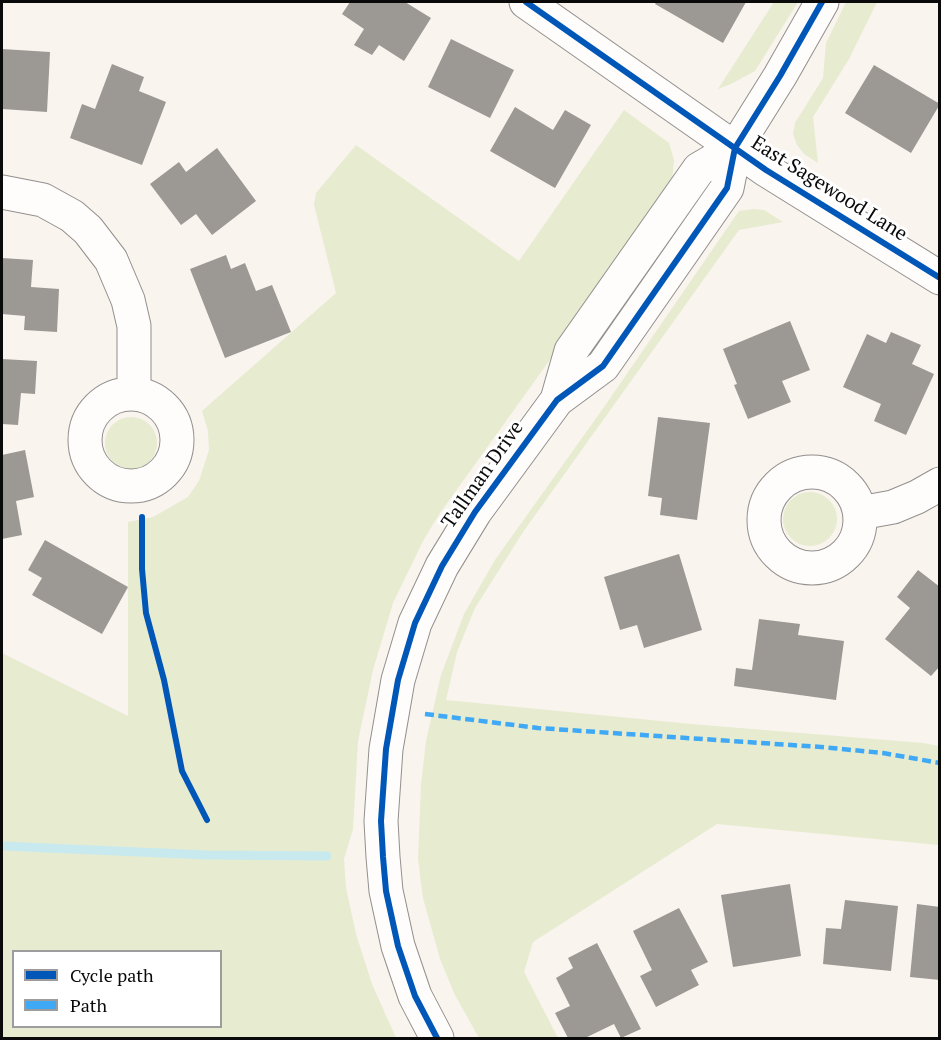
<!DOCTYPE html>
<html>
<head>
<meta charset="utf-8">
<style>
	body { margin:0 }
	#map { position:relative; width:941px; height:1040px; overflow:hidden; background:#f9f4ee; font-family:"PT Serif",serif }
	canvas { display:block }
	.frame { position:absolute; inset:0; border:3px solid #0a0a0a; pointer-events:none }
	.legend { position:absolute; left:12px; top:950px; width:210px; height:78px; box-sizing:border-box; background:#fff; border:2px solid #9d9d9d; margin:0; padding:8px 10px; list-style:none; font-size:18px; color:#0a0a0a }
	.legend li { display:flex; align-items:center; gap:12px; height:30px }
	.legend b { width:30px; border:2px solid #9d9d9d }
</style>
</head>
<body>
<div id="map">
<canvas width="941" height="1040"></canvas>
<div class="frame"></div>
<ul class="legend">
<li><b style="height:8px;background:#0057b8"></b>Cycle path</li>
<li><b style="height:8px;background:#3fa9f5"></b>Path</li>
</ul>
</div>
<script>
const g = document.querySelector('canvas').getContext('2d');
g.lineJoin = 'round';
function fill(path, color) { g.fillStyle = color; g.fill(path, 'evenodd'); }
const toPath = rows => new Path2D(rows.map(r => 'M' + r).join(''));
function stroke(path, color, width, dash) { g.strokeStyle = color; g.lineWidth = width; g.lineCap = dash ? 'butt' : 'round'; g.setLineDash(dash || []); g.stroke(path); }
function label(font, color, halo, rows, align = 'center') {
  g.font = font + ' "PT Serif",serif'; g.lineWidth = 6; g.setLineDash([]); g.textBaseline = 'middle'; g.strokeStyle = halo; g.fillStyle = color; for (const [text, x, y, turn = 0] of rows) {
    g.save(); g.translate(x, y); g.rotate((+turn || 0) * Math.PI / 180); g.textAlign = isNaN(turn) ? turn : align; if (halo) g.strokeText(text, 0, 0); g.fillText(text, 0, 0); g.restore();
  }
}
const green = toPath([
	[774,2,798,2,755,71,731,84,718,89],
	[846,2,877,2,849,59,813,117,818,163,804,154,797,145,793,134,795,123,823,78,826,43],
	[624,110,669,143,674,160,671,191,440,513,423,541,393,603,373,670,358,741,353,829,344,859,346,888,356,934,372,984,396,1038,2,1038,2,653,128,716,128,522,153,517,188,497,199,481,209,450,208,431,202,411,336,293,314,205,316,193,356,145,519,261],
	[14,952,220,952,220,1026,14,1026],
	[753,209,764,210,783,222,739,230,523,532,475,608,457,652,446,700,691,724,923,743,939,746,939,845,717,824,533,942,524,972,558,1038,479,1038,455,995,440,959,423,898,418,859,421,785,426,741,441,675,464,614,495,560,604,407,739,211],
	'105 443a26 26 0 1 1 52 0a26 26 0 1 1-52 0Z',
	'783 519a27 27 0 1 1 54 0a27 27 0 1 1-54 0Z'
]);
const stream = toPath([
	[2,846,207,855,327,856]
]);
const building = toPath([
	[350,2,405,2,431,18,404,61,379,45,372,55,354,45,364,29,342,14],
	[656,2,746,2,723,43,655,4],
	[451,39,514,70,490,118,428,87],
	[2,49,50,52,47,112,2,109],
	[112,64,144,77,139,91,166,102,142,165,70,138,82,104,95,109],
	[874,65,940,104,911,153,845,113],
	[515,107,553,130,565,110,591,125,555,188,490,151],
	[217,148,256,201,212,235,196,214,181,225,150,184,179,162,186,172],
	[226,255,231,269,245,263,256,291,272,285,291,332,225,358,190,269],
	[2,258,33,260,31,287,59,289,57,332,24,330,25,316,2,314],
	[790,321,810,370,782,381,791,402,748,419,734,385,737,384,723,349],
	[891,332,921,345,912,364,934,374,906,435,874,421,881,404,843,387,867,334,886,343],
	[2,359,37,361,35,394,21,393,18,425,2,424],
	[658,417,710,423,697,520,660,515,662,498,648,496],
	[25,450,34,497,16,501,22,535,2,539,2,455],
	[45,540,128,587,102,634,32,595,42,578,28,570],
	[679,554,702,630,644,648,637,625,620,630,604,577],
	[918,570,940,587,940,666,931,676,885,639,910,608,897,597],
	[759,619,800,624,798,635,844,641,836,700,734,686,736,668,752,670],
	[790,884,801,956,733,967,721,895],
	[845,900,898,906,891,971,823,964,826,928,841,929],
	[917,904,940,907,940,980,910,977],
	[679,908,708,962,691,970,699,985,656,1007,640,976,652,970,633,931],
	[597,943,641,1029,621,1038,614,1024,585,1038,568,1038,555,1013,570,1006,556,978,573,968,568,958]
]);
const minor = toPath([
	[526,2,766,170,940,278],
	[2,192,43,200,72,216,88,230,111,260,128,300,134,326,134,394],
	'85 440a46 46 0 1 1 92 0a46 46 0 1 1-92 0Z',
	'764 520a48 48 0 1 1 96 0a48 48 0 1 1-96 0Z',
	[860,513,893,507,917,497,940,484]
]);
const tertiary = toPath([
	[557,400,571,351,699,169,735,148],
	[437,1038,415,996,398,946,386,891,383,857,381,821,386,749,398,680,415,623,442,566,475,512,557,400,603,366,727,188,735,148,780,76,822,2]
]);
const quiet = toPath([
	[425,714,538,728,821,747,883,753,940,763]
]);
const cycleway = toPath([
	[526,2,766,170,940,278],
	[142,517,142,569,146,613,164,680,182,771,207,820],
	[437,1038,415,996,398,946,386,891,383,857,381,821,386,749,398,680,415,623,442,566,475,512,557,400,603,366,727,188,735,148,780,76,822,2]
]);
const streetNames = [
	["East Sagewood Lane",829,189,32],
	["Tallman Drive",483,475,-55]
];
fill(green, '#e7ebd0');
stroke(stream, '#c8eaef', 9);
fill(building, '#9c9894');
stroke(minor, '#928f8d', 35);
stroke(tertiary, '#928f8d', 35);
stroke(minor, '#fefdfc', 33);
stroke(tertiary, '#fefdfc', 33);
stroke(quiet, '#3fa9f5', 4.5, [9, 4.5]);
stroke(cycleway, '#0057b8', 6);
label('20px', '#0a0a0a', '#fff', streetNames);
</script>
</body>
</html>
